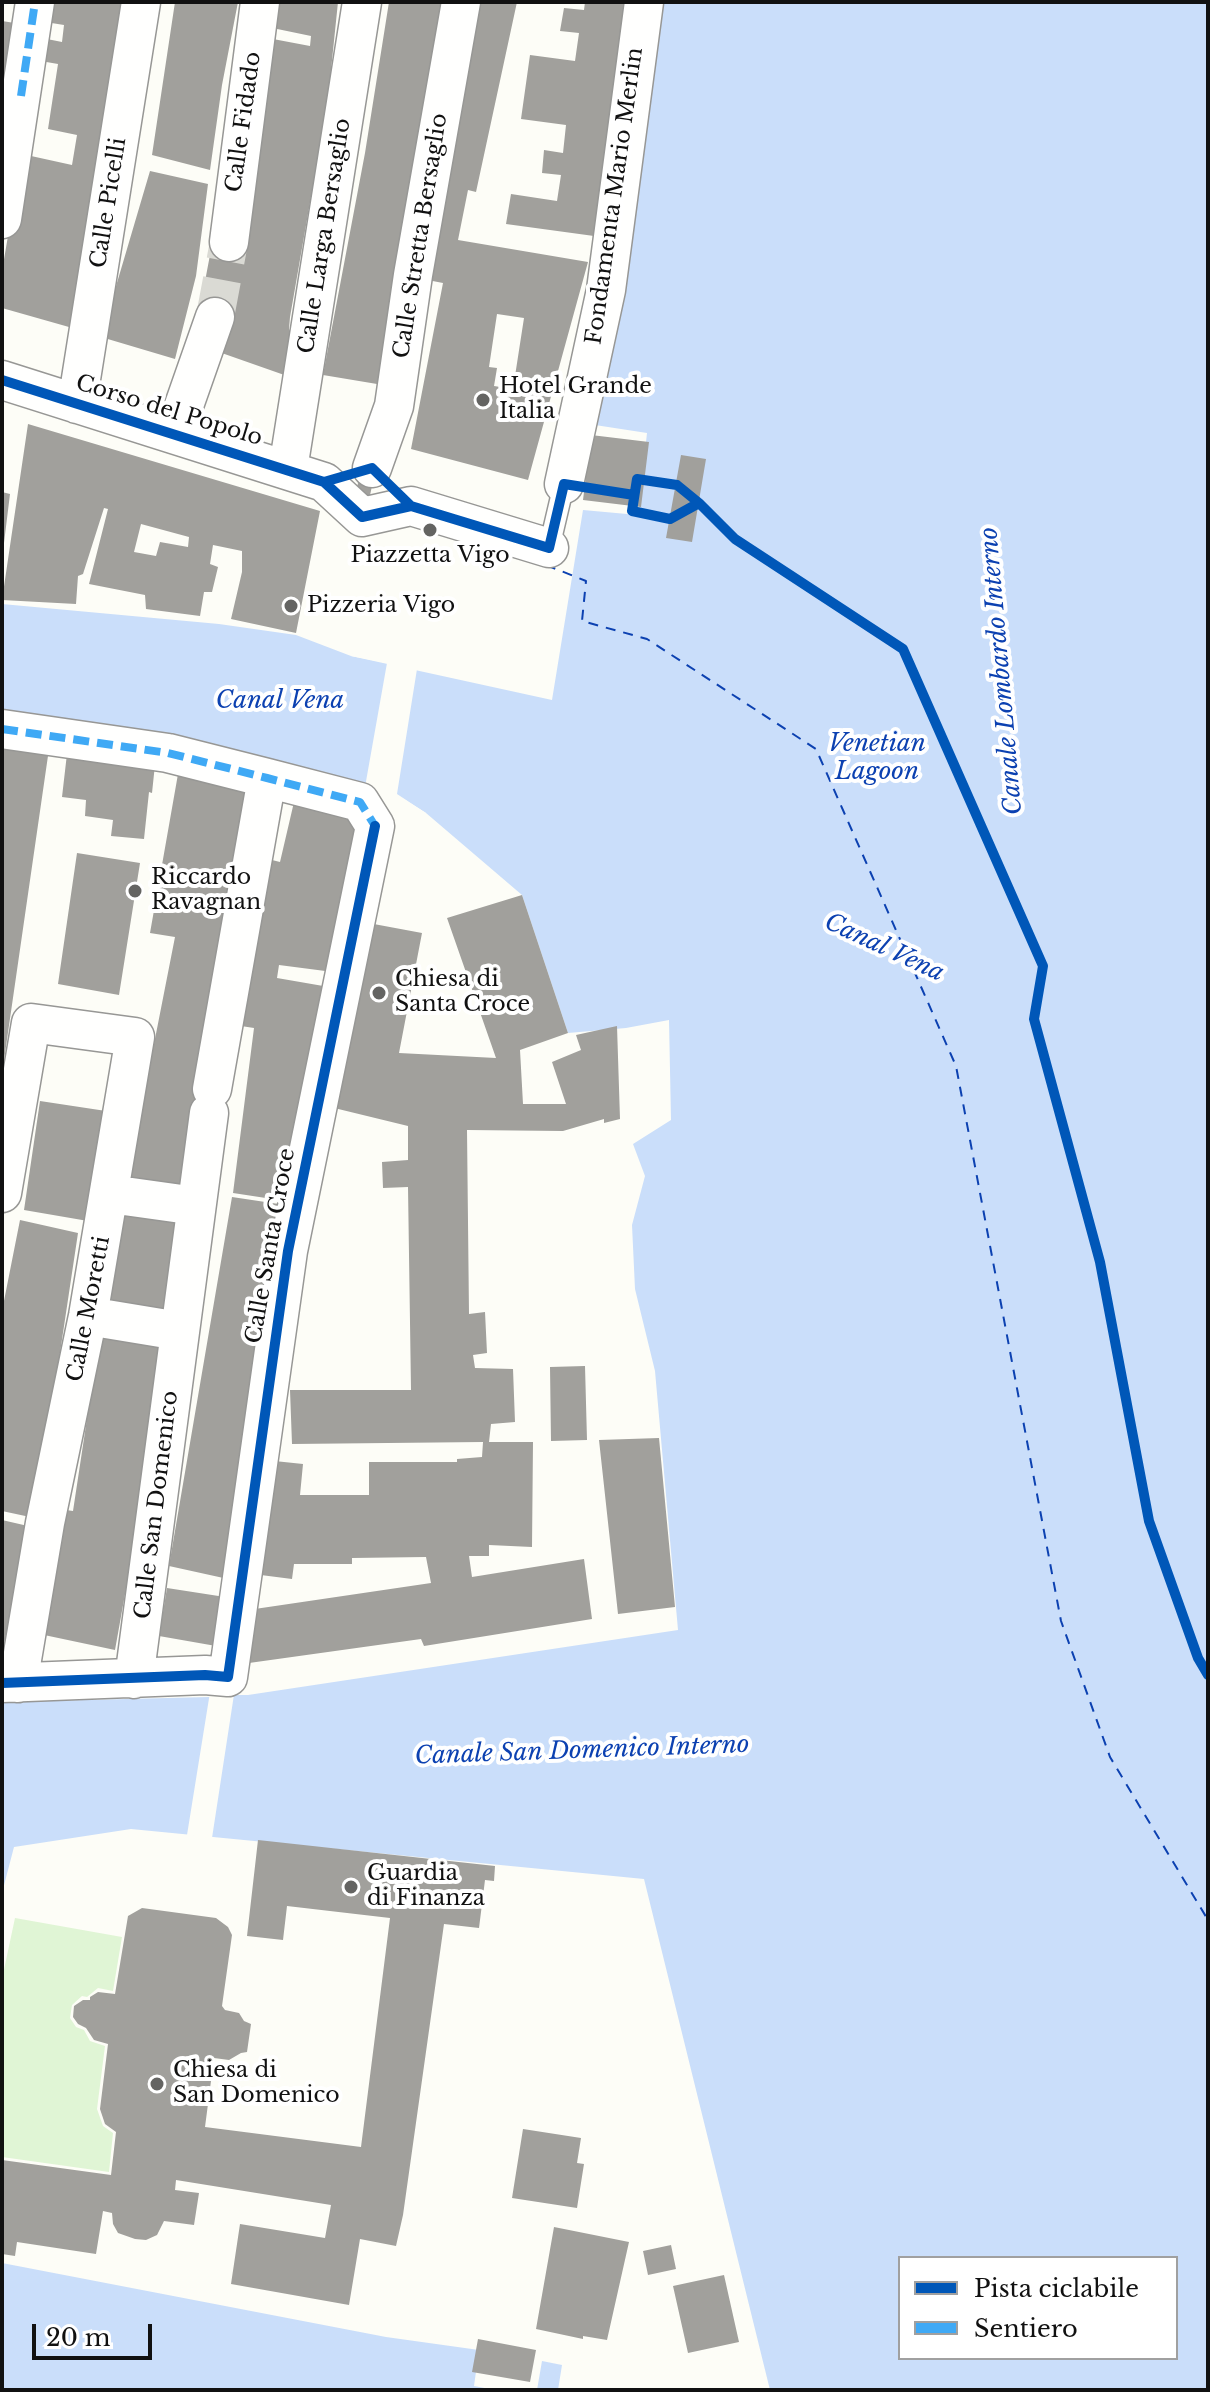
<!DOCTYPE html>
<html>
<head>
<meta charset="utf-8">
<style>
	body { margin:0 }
	#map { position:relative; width:1210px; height:2392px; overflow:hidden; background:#fdfdf7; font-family:"Libre Baskerville",serif }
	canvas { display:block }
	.frame { position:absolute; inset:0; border:4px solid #111; pointer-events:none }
	.legend { position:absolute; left:898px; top:2256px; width:280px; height:104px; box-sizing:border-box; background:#fff; border:2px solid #a0a0a0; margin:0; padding:10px 14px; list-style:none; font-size:24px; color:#111 }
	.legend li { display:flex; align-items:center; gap:16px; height:40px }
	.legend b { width:40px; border:2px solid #a0a0a0 }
	.scale { position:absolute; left:32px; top:2324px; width:120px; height:36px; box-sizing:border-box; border:4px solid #111; border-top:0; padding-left:10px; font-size:24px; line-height:28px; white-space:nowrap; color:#111; -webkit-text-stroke:6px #fff; paint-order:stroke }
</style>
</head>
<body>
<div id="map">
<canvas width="1210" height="2392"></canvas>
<div class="frame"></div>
<ul class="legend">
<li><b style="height:10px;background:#0057b8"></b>Pista ciclabile</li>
<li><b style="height:10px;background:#3fa9f5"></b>Sentiero</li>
</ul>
<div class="scale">20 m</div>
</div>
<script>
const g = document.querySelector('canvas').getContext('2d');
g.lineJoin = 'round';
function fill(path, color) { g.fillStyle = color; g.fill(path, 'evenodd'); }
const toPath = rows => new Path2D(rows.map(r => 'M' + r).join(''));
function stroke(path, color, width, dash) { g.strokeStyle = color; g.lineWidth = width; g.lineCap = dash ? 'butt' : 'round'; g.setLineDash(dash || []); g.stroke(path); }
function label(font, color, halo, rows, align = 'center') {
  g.font = font + ' "Libre Baskerville",serif'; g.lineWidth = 8; g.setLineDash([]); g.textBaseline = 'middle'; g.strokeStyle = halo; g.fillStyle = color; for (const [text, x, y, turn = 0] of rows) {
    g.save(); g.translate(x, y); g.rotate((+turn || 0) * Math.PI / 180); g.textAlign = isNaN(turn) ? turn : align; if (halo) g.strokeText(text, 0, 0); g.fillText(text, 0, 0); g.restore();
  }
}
const green = toPath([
	[15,1918,122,1937,113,1991,98,1988,87,1997,82,1996,72,2005,70,2018,76,2027,84,2030,90,2041,105,2046,97,2109,103,2126,113,2133,109,2172,2,2157,2,1979]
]);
const water = toPath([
	[661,2,1208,2,1208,2390,770,2390,644,1879,131,1829,14,1847,2,1893,2,1702,209,1697,235,1688,235,1695,248,1695,678,1630,655,1371,635,1289,632,1225,645,1176,633,1144,671,1120,669,1020,626,1028,568,1033,522,895,426,813,397,795,2,715,2,604,219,624,296,635,351,656,552,700,583,510,638,515,647,433,595,425],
	[900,2258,1176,2258,1176,2358,900,2358],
	[2,2263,386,2337,479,2350,474,2386,495,2390,2,2390],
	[542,2361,562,2365,558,2390,537,2390]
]);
const pier = toPath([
	[353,653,454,674,454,678,417,669,397,794,426,813,422,815,396,799,337,785,365,787,387,663,351,656],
	[211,1686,235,1688,212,1838,187,1835]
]);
const ferry = toPath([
	[699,503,735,539,903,649,1043,966,1034,1019,1100,1262,1149,1521,1198,1658,1208,1675],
	[546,565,586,581,582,621,647,639,816,749,956,1066,1061,1621,1110,1757,1208,1920]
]);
const building = toPath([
	[42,2,132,2,76,329,2,308,2,271,22,154,72,165,77,135,48,129,58,64,29,59,32,36,62,42,64,25,39,21],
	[175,2,238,2,222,85,210,170,152,155],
	[262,2,338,2,328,99,290,317,289,329,297,347,290,377,216,351,199,313,213,239,273,39,310,46,311,36,258,25],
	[389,2,452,2,389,386,323,375,365,153],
	[471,2,517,2,476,192,468,190,458,240,588,262,528,480,411,449,443,283,417,278],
	[497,314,524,318,513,389,494,386,497,368,489,367],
	[585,2,628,2,626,19,622,19,594,236,506,224,511,194,557,201,561,175,542,173,544,150,563,153,566,125,521,119,530,55,575,61,579,33,560,31,564,8,584,10],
	[2,21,21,24,2,151],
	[150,171,208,184,196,276,175,359,101,337],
	[28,424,320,511,296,633,231,619,242,572,242,551,213,545,210,564,218,567,212,592,204,592,200,616,146,609,145,595,89,584,108,509,104,508,83,574,78,576,76,604,2,600],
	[141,524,189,537,188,547,160,542,156,556,134,552],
	[591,435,649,442,641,507,583,500],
	[681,455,706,459,692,542,666,538],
	[358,483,372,486,369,500,355,496],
	[2,492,10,494,4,543,2,543],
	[2,737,50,742,4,1060,2,1060],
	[68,745,156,755,152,793,149,792,144,839,111,836,113,820,85,816,86,800,62,797],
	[178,774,258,790,190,1193,130,1181,143,1100,175,937,150,933],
	[294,802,360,812,333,972,279,965,277,978,329,987,292,1202,233,1193,254,1028,241,1026,264,858,280,862],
	[77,853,140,863,119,995,58,984],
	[522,895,568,1033,520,1050,523,1104,566,1104,552,1062,581,1050,576,1035,617,1026,620,1119,604,1123,604,1119,563,1131,467,1130,469,1314,485,1312,487,1353,473,1355,475,1368,513,1369,515,1422,491,1424,489,1442,533,1442,532,1547,489,1545,489,1556,469,1556,472,1577,584,1559,592,1619,424,1646,421,1639,249,1663,248,1610,431,1583,426,1557,352,1558,352,1564,294,1564,292,1579,253,1574,265,1460,303,1464,300,1495,369,1495,369,1462,457,1462,457,1459,482,1457,483,1442,292,1444,290,1390,411,1390,408,1187,383,1188,382,1162,408,1160,408,1126,326,1106,363,922,422,933,399,1053,496,1058,447,918],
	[40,1101,106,1111,88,1221,24,1210],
	[232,1197,292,1206,228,1579,169,1566],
	[125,1202,187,1211,172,1315,109,1305],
	[20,1220,78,1233,55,1386,30,1517,2,1511,2,1311],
	[100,1333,165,1346,150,1454,115,1650,30,1632,48,1540,62,1542,66,1510,73,1511],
	[585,1366,587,1440,551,1441,550,1367],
	[659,1438,675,1607,618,1614,599,1440],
	[2,1520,28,1526,3,1649,2,1649],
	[167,1588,225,1597,216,1646,159,1636],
	[258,1840,495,1866,494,1881,485,1880,479,1928,444,1924,403,2215,396,2246,360,2239,349,2305,231,2284,240,2224,325,2238,331,2205,176,2180,175,2190,199,2193,194,2225,164,2221,157,2235,146,2240,135,2239,118,2233,113,2224,112,2213,103,2211,96,2254,17,2242,15,2256,2,2254,2,2160,111,2175,116,2132,105,2124,100,2109,108,2044,94,2040,86,2028,78,2024,73,2017,74,2006,83,2000,90,2000,90,1997,98,1992,115,1994,128,1916,142,1908,216,1918,228,1927,232,1935,222,2006,225,2010,239,2013,244,2021,251,2024,247,2052,241,2053,229,2060,214,2058,205,2127,361,2147,390,1918,287,1906,283,1940,247,1936],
	[523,2129,581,2138,577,2163,584,2164,577,2208,512,2198],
	[554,2227,629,2242,607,2340,583,2336,583,2339,536,2329],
	[671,2245,676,2269,648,2275,643,2251],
	[724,2275,739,2342,688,2353,673,2286],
	[478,2339,536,2350,530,2382,472,2372]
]);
const streetTunnel = toPath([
	[215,317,229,242]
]);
const lane = toPath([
	[549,548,564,484]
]);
const street = toPath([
	[2,219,35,2],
	[229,242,260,2],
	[2,380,324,482,362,517,411,506,549,548],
	[77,404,141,2],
	[174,434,215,317],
	[372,468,394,406,413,275,461,2],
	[288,469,362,2],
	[564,484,606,290,644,2],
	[2,729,168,753,267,778,360,802,375,826,288,1251,228,1677,205,1675,2,1683],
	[212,1089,267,778],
	[2,1193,31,1023,135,1037,88,1316,45,1523,18,1683],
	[110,1194,196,1206],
	[88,1316,179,1331],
	[134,1679,209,1113]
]);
const quiet = toPath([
	[21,96,35,2],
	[2,729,168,753,267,778,360,802,375,826]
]);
const cycleway = toPath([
	[2,380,324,482,362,517,411,506,549,548,564,484,634,495],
	[324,482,372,468,411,506],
	[699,503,670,519,632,511,637,479,677,485,699,503,735,539,903,649,1043,966,1034,1019,1100,1262,1149,1521,1198,1658,1208,1675],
	[2,1683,205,1675,228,1677,288,1251,375,826]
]);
const markers = [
	[483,400,8,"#646462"],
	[430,530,8,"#646462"],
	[291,606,8,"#646462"],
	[135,891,8,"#646462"],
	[379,993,8,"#646462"],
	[351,1887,8,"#646462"],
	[157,2084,8,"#646462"]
];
const streetNames = [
	["Calle Fidado",244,122,-82],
	["Fondamenta Mario Merlin",615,196,-82],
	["Calle Picelli",109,203,-81],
	["Calle Larga Bersaglio",325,236,-81],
	["Calle Stretta Bersaglio",421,236,-81],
	["Corso del Popolo",169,411,17],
	["Calle Santa Croce",271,1246,-80],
	["Calle Moretti",89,1309,-79],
	["Calle San Domenico",157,1505,-83]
];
const poiNames = [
	["Hotel Grande",499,387],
	["Italia",499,412],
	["Piazzetta Vigo",430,556,"center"],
	["Pizzeria Vigo",307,606],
	["Riccardo",151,878],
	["Ravagnan",151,903],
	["Chiesa di",395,980],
	["Santa Croce",395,1005],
	["Guardia",367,1874],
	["di Finanza",367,1899],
	["Chiesa di",173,2071],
	["San Domenico",173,2096]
];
const waterNames = [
	["Canale Lombardo Interno",1002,671,-95],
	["Canal Vena",280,701],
	["Venetian",877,744],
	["Lagoon",877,772],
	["Canal Vena",884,948,25],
	["Canale San Domenico Interno",582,1751,-2]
];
fill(green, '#e0f5d5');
fill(water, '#cadefa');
fill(pier, '#fdfdf7');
stroke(ferry, '#0c41b1', 2, [10, 8]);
fill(building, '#a1a09c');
stroke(streetTunnel, '#dadad4', 38, [38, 19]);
stroke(lane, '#979795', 23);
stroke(street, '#979795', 41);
stroke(lane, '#fffffe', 20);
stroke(street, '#fffffe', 38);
stroke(quiet, '#3fa9f5', 8, [16, 8]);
stroke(cycleway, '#0057b8', 10);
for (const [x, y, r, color] of markers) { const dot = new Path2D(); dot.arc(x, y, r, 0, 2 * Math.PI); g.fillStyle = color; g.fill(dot); stroke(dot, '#fff', 3); }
label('22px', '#111', '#fff', streetNames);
label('22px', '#111', '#fff', poiNames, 'left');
label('italic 24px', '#0c41b1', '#fff', waterNames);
</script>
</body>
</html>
